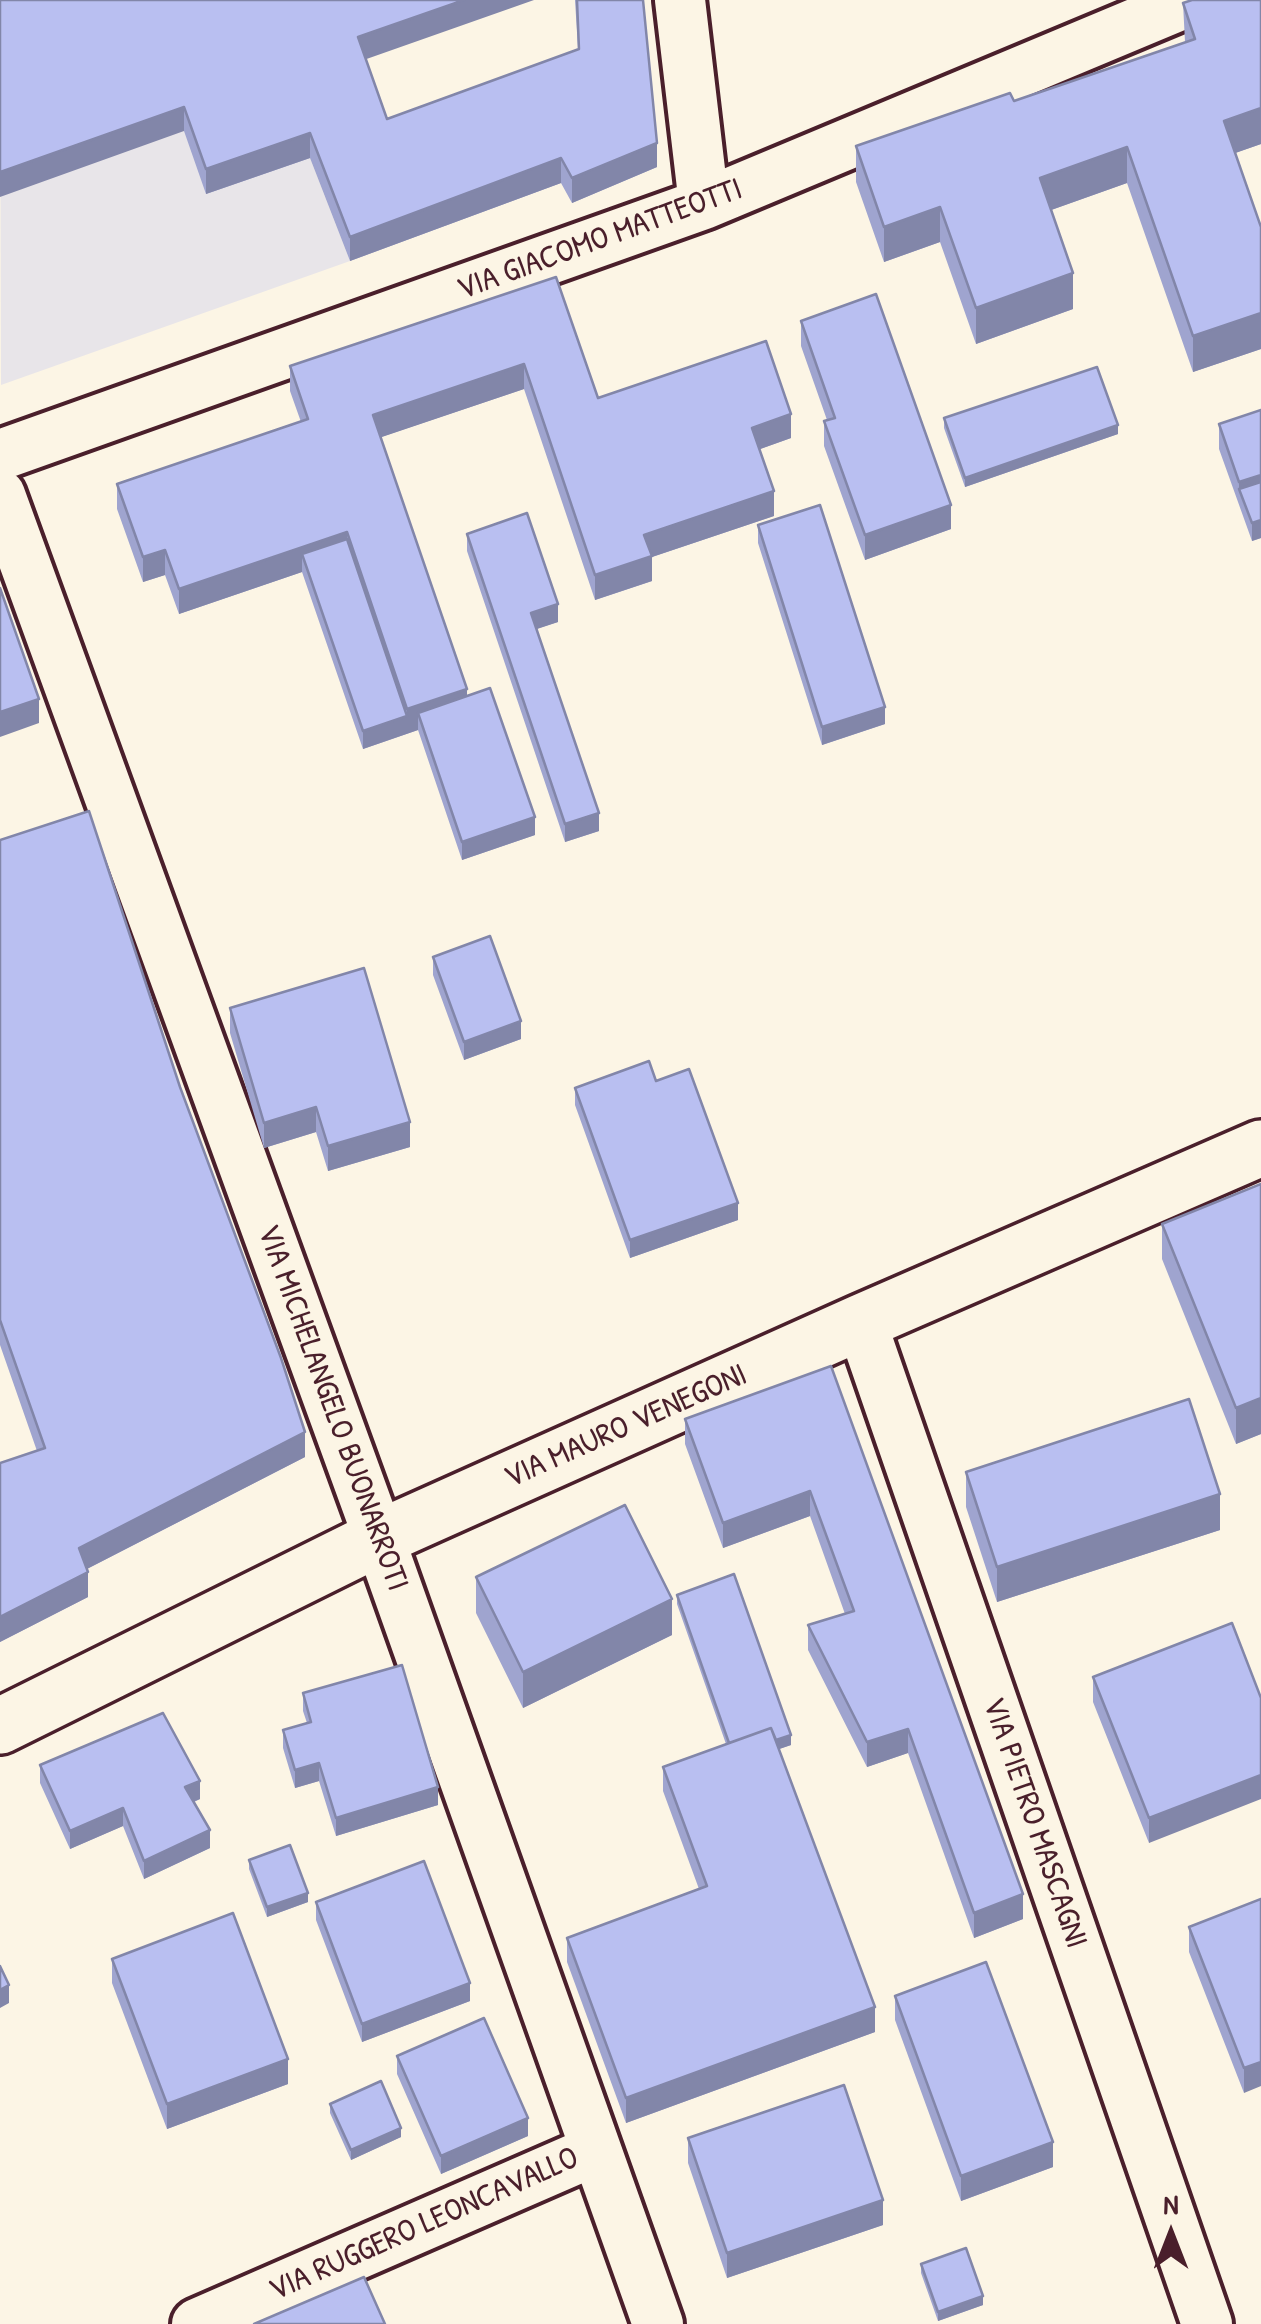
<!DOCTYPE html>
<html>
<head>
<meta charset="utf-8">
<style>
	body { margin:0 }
	#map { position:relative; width:1261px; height:2324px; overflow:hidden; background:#fcf5e5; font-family:"Patrick Hand",sans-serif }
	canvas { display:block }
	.north { position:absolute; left:1121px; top:2184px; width:100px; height:100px; -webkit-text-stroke:8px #fcf5e5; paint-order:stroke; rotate:0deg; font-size:28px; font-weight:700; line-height:40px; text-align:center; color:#4a1f2b }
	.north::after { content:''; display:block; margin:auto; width:35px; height:45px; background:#4a1f2b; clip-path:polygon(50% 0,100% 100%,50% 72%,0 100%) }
</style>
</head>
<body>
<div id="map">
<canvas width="1261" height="2324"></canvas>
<div class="north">N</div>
</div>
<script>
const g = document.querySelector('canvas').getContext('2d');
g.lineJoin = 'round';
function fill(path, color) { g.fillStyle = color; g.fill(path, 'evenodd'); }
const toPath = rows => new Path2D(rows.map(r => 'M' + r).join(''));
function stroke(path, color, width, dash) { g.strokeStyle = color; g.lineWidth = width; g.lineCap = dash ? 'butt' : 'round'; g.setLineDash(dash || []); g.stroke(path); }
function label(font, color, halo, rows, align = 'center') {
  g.font = font + ' "Patrick Hand",sans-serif'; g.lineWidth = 8; g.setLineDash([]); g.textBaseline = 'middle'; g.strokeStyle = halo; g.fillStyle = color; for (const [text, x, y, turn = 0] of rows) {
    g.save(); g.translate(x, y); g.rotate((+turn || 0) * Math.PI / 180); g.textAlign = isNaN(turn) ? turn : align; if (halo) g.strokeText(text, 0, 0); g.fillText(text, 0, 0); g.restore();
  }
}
const built = toPath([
	[0,0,310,158,350,261,1,385]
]);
const minor = toPath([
	[680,0,704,204],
	[0,455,704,204,1192,0],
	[0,495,379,1538,658,2324],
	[861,1322,1207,2324],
	[197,2324,596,2150]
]);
const secondary = toPath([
	[0,1726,379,1538,861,1322,1261,1148]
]);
const wall = toPath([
	[0,0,366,59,387,119,578,49,575,0,643,0,657,167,572,203,561,183,350,261,310,158,206,194,184,131],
	[1261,0,1261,144,1235,153,1261,227,1261,349,1193,372,1127,183,1051,210,1073,309,976,344,940,242,884,262,856,182,856,146,1014,101,1185,42,1183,3],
	[556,277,598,398,791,438,760,449,774,516,652,557,652,581,595,600,524,389,381,437,467,696,535,835,462,860,418,730,363,749,302,572,179,614,165,575,143,582,117,509,117,484,301,422,290,391,290,366],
	[801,321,951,529,865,560,824,446,824,421,827,420,801,346],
	[1261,410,1261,538,1252,541,1219,449,1219,424],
	[944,418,1118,434,965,487,944,428],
	[758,525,885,724,822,745,758,543],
	[467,534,558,622,536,629,599,831,565,842,467,551],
	[0,840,180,1087,305,1457,87,1569,88,1597,0,1642,0,1463,37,1451,0,1345],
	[433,957,521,1039,464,1060,433,975],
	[230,1008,410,1147,328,1171,316,1132,264,1148,230,1033],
	[656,1081,738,1220,630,1258,575,1105,575,1088],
	[1261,1184,1261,1434,1236,1444,1162,1259,1162,1224],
	[831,1366,1023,1919,974,1938,908,1753,867,1767,808,1650,808,1625,845,1614,810,1516,723,1548,685,1444,685,1419],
	[966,1472,1220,1530,997,1602,966,1507],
	[476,1577,672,1635,523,1708,476,1613],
	[677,1595,791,1745,779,1749,875,2032,626,2123,567,1962,567,1938,699,1889,663,1791,663,1767,726,1744,677,1604],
	[1093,1677,1261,1698,1149,1843,1093,1702],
	[303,1693,438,1805,336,1836,319,1781,295,1788,283,1748,283,1730,307,1723,303,1711],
	[40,1765,200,1799,194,1802,210,1848,144,1879,123,1826,70,1849,40,1783],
	[249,1860,308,1902,267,1917,249,1869],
	[1261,1899,1244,2093,1189,1952,1189,1927],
	[316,1902,470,2001,362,2042,316,1920],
	[112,1959,288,2084,167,2129,112,1983],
	[895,1996,1053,2167,961,2201,895,2020],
	[397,2056,528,2136,441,2174,397,2074],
	[330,2104,401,2137,351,2160,330,2113],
	[688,2138,883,2225,727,2278,688,2163],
	[921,2264,983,2305,938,2321,921,2273]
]);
const shadedWall = toPath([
	[464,0,534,0,358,62,358,37],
	[184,107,184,131,0,197,0,172],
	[1261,108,1261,144,1224,157,1224,121],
	[310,133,310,158,206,194,206,169],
	[657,143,657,167,572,203,572,178],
	[1127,147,1127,183,1040,214,1040,178],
	[561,158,561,183,350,261,350,237],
	[940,207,940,242,884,262,884,227],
	[1073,273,1073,309,976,344,976,308],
	[1261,313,1261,349,1193,372,1193,336],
	[524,364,524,389,373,440,373,415],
	[791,414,791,438,752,452,752,428],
	[1118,425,1118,434,965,487,965,478],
	[1261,475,1261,499,1239,489,1239,482],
	[774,491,774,516,652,557,652,581,595,600,595,575,644,535],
	[951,505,951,529,865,560,865,535],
	[1261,520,1261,538,1252,541,1252,523],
	[347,532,347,557,302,554,302,572,179,614,179,589],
	[165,550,165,575,143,582,143,557],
	[558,604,558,622,531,631,531,613],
	[467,689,467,714,418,713,418,730,363,749,363,731,407,716,407,709],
	[39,699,39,723,0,737,0,712],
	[885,707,885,724,822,745,822,727],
	[599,813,599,831,565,842,565,824],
	[535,817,535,835,462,860,462,842],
	[521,1021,521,1039,464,1060,464,1042],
	[316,1107,316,1132,264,1148,264,1123],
	[410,1122,410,1147,328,1171,328,1146],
	[738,1203,738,1220,630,1258,630,1240],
	[1261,1398,1261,1434,1236,1444,1236,1408],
	[305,1432,305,1457,79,1573,79,1548],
	[810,1491,810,1516,723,1548,723,1523],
	[1220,1494,1220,1530,997,1602,997,1567],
	[88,1572,88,1597,0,1642,0,1617],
	[672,1599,672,1635,523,1708,523,1672],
	[908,1729,908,1753,867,1767,867,1742],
	[791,1735,791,1745,733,1765,733,1755],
	[319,1763,319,1781,295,1788,295,1770],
	[1261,1775,1261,1799,1149,1843,1149,1818],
	[200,1781,200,1799,185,1805,185,1787],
	[438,1787,438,1805,336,1836,336,1818],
	[123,1808,123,1826,70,1849,70,1831],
	[210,1830,210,1848,144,1879,144,1861],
	[308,1893,308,1902,267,1917,267,1907],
	[1023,1894,1023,1919,974,1938,974,1913],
	[470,1983,470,2001,362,2042,362,2024],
	[9,1985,9,2003,0,2008,0,1990],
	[875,2007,875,2032,626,2123,626,2098],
	[288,2059,288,2084,167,2129,167,2104],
	[1261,2062,1261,2086,1244,2093,1244,2068],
	[528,2118,528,2136,441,2174,441,2156],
	[401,2128,401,2137,351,2160,351,2150],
	[1053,2142,1053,2167,961,2201,961,2176],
	[883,2200,883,2225,727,2278,727,2253],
	[983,2296,983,2305,938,2321,938,2312]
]);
const building = toPath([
	[0,0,464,0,358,37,387,119,579,49,577,0,643,0,657,143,572,178,561,158,350,237,310,133,206,169,184,107,0,172,0,0],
	[1192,0,1261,0,1261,108,1224,121,1261,227,1261,313,1193,336,1127,147,1040,178,1073,273,976,308,940,207,884,227,856,146,1010,93,1014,101,1195,39,1183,3,1192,0],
	[556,277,598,398,766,341,791,414,752,428,774,491,644,535,652,556,595,575,524,364,373,415,467,689,407,709,347,532,179,589,165,550,143,557,117,484,308,419,290,366,556,277],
	[876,294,951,505,865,535,824,421,835,418,801,321,876,294],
	[1097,367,1118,425,965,478,944,418,1097,367],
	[1261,410,1261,475,1239,482,1219,424,1261,410],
	[1261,482,1261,520,1252,523,1239,489,1261,482],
	[820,505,885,707,822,727,758,525,820,505],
	[527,513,558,604,531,613,599,813,565,824,467,534,527,513],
	[347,539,407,716,363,731,302,554,347,539],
	[0,588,39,699,0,712,0,588],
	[490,688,535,817,462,842,418,713,490,688],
	[89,811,180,1087,281,1358,305,1432,79,1548,88,1572,0,1617,0,1463,45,1448,0,1320,0,840,89,811],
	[490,936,521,1021,464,1042,433,957,490,936],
	[364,968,410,1122,328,1146,316,1107,264,1123,230,1008,364,968],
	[649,1061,656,1081,689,1069,738,1203,630,1240,575,1088,649,1061],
	[1261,1184,1261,1398,1236,1408,1162,1224,1261,1184],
	[831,1366,1023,1894,974,1913,908,1729,867,1742,808,1625,854,1611,810,1491,723,1523,685,1419,831,1366],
	[1189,1399,1220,1494,997,1567,966,1472,1189,1399],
	[625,1505,672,1599,523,1672,476,1577,625,1505],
	[734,1574,791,1735,776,1740,771,1728,729,1743,677,1595,734,1574],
	[1232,1623,1261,1698,1261,1775,1149,1818,1093,1677,1232,1623],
	[402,1665,438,1787,336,1818,319,1763,295,1770,283,1730,311,1722,303,1693,402,1665],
	[163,1713,200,1781,185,1787,210,1830,144,1861,123,1808,70,1831,40,1765,163,1713],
	[771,1728,875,2007,626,2098,567,1938,707,1886,663,1767,771,1728],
	[290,1845,308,1893,267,1907,249,1860,290,1845],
	[424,1861,470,1983,362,2024,316,1902,424,1861],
	[1261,1899,1261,2062,1244,2068,1189,1927,1261,1899],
	[233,1913,288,2059,167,2104,112,1959,233,1913],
	[986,1962,1053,2142,961,2176,895,1996,986,1962],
	[0,1966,9,1985,0,1990,0,1966],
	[484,2018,528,2118,441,2156,397,2056,484,2018],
	[381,2081,401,2128,351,2150,330,2104,381,2081],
	[844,2085,883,2200,727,2253,688,2138,844,2085],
	[966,2248,983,2296,938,2312,921,2264,966,2248],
	[364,2277,385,2324,254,2324,364,2277]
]);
const streetNames = [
	["VIA GIACOMO MATTEOTTI",600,240,-20],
	["VIA MICHELANGELO BUONARROTI",332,1408,70],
	["VIA MAURO VENEGONI",626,1427,-24],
	["VIA PIETRO MASCAGNI",1034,1823,71],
	["VIA RUGGERO LEONCAVALLO",424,2225,-24]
];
fill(built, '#e8e5e9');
stroke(minor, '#4a1f2b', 58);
stroke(secondary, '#4a1f2b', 62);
stroke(minor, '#fcf5e5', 50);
stroke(secondary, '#fcf5e5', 55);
fill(wall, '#9fa4cf');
fill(shadedWall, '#8286a9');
fill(building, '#b9bff1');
stroke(building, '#8286a9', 2.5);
label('32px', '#4a1f2b', '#fcf5e5', streetNames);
</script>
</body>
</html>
